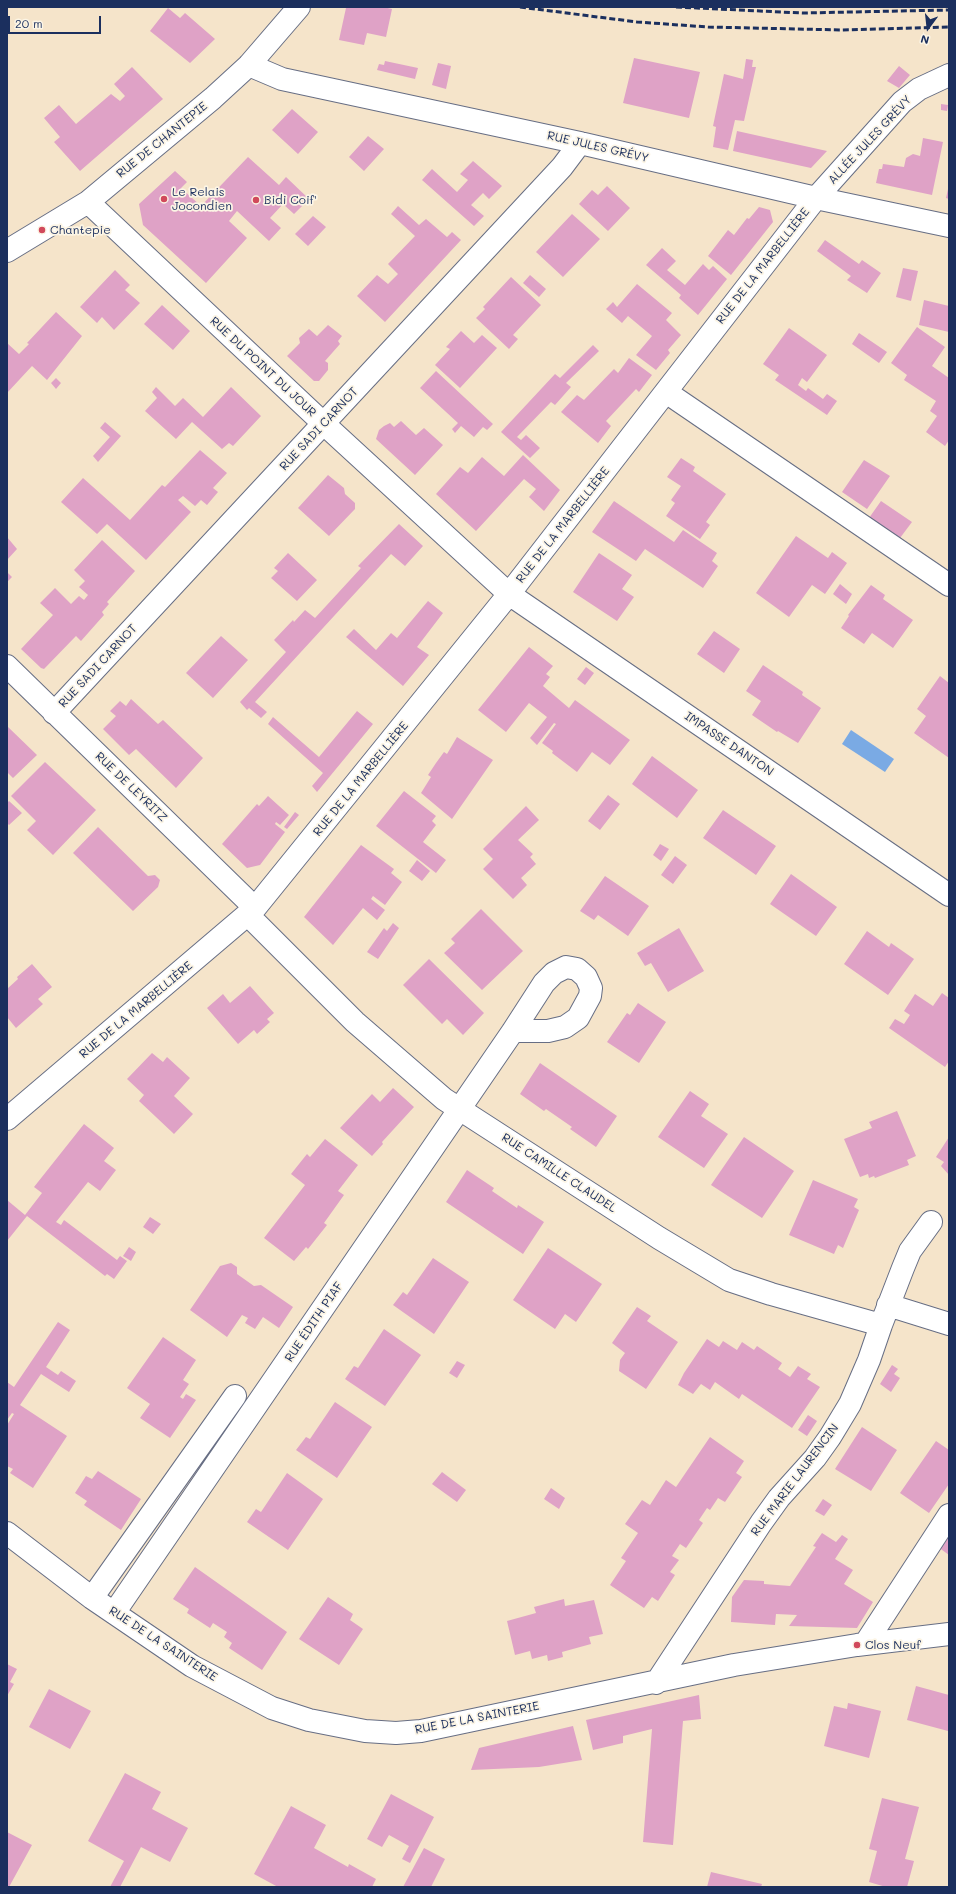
<!DOCTYPE html>
<html>
<head>
<meta charset="utf-8">
<style>
	body { margin:0 }
	#map { position:relative; width:956px; height:1894px; overflow:hidden; background:#f5e4ca; font-family:Mali,sans-serif }
	canvas { display:block }
	.frame { position:absolute; inset:0; border:8px solid #1b2f5e; pointer-events:none }
	.north { position:absolute; left:908px; top:8px; width:40px; height:40px; -webkit-text-stroke:3px #fcf5e5; paint-order:stroke; rotate:195deg; font-size:11px; font-weight:700; line-height:16px; text-align:center; color:#1b2f5e }
	.north::after { content:''; display:block; margin:auto; width:14px; height:18px; background:#1b2f5e; clip-path:polygon(50% 0,100% 100%,50% 72%,0 100%) }
	.scale { position:absolute; left:8px; top:16px; width:93px; height:18px; box-sizing:border-box; border:2px solid #1b2f5e; border-top:0; padding-left:5px; font-size:12px; line-height:14px; white-space:nowrap; color:#1b2f5e; -webkit-text-stroke:3px #fcf5e5; paint-order:stroke }
</style>
</head>
<body>
<div id="map">
<canvas width="956" height="1894"></canvas>
<div class="frame"></div>
<div class="north">N</div>
<div class="scale">20 m</div>
</div>
<script>
const g = document.querySelector('canvas').getContext('2d');
g.lineJoin = 'round';
function fill(path, color) { g.fillStyle = color; g.fill(path, 'evenodd'); }
const toPath = rows => new Path2D(rows.map(r => 'M' + r).join(''));
function stroke(path, color, width, dash) { g.strokeStyle = color; g.lineWidth = width; g.lineCap = dash ? 'butt' : 'round'; g.setLineDash(dash || []); g.stroke(path); }
function label(font, color, halo, rows, align = 'center') {
  g.font = font + ' Mali,sans-serif'; g.lineWidth = 3.5; g.setLineDash([]); g.textBaseline = 'middle'; g.strokeStyle = halo; g.fillStyle = color; for (const [text, x, y, turn = 0] of rows) {
    g.save(); g.translate(x, y); g.rotate((+turn || 0) * Math.PI / 180); g.textAlign = isNaN(turn) ? turn : align; if (halo) g.strokeText(text, 0, 0); g.fillText(text, 0, 0); g.restore();
  }
}
const water = toPath([
	[851,730,894,759,885,772,842,744]
]);
const building = toPath([
	[343,7,383,7,392,9,386,37,367,33,364,45,339,40,346,8],
	[168,8,180,18,185,13,215,39,190,63,150,31],
	[634,58,700,72,689,118,623,103],
	[746,59,753,60,752,67,756,67,744,121,735,120,728,150,713,147,716,127,713,126,724,74,743,79],
	[385,61,418,68,415,79,377,70,379,64,384,65],
	[438,63,451,66,446,89,432,85],
	[899,66,910,75,899,88,887,81],
	[132,67,163,99,80,171,54,142,60,137,44,118,59,105,76,124,111,94,120,101,125,96,114,84],
	[941,104,948,105,947,111,941,110],
	[292,109,318,132,298,154,272,130],
	[737,131,827,151,811,168,733,151],
	[368,136,384,149,364,171,349,157],
	[923,138,943,142,932,195,876,183,879,169,882,169,883,164,904,167,906,158,913,154,920,156],
	[248,157,279,185,286,177,309,199,294,214,283,204,270,218,281,228,269,241,237,211,229,221,247,238,206,283,143,225,139,204,175,171,187,182,181,188,201,206],
	[473,161,502,186,489,199,483,193,471,205,484,216,474,226,422,180,432,169,457,192,468,180,460,174],
	[607,186,630,208,608,231,579,204,592,190,598,195],
	[948,189,949,189,949,199,946,198],
	[398,206,419,225,426,219,447,237,452,232,461,240,385,322,357,296,377,275,388,284,398,274,388,264,415,236,391,214],
	[759,207,770,210,773,222,731,275,708,256,728,230,734,235,747,218,749,219],
	[572,214,600,239,563,277,536,252],
	[313,216,326,227,308,246,295,234],
	[825,240,859,264,862,260,881,273,867,293,847,280,851,276,817,251],
	[662,248,676,261,667,270,685,285,703,264,709,270,713,266,727,279,698,315,679,298,681,295,646,265],
	[903,268,918,271,911,301,896,297],
	[115,270,130,285,125,290,140,303,114,330,102,317,97,323,80,307],
	[530,275,546,289,539,297,523,283],
	[511,277,541,305,513,335,518,339,509,349,476,318,485,309,483,307],
	[637,284,672,313,666,320,681,335,668,350,670,353,656,370,636,355,652,336,628,316,622,323,606,309,613,302,617,307],
	[924,300,949,306,949,332,919,325],
	[162,305,190,331,173,350,144,324],
	[56,312,82,336,47,380,32,366,7,393,7,343,19,354,29,344,27,343],
	[328,325,342,336,338,341,340,344,325,361,328,363,328,370,319,381,314,381,287,356,300,343,299,338,309,329,317,336],
	[917,327,945,347,932,366,949,378,949,440,945,446,926,432,937,416,930,411,936,401,904,380,907,375,891,363],
	[789,328,827,355,807,382,802,378,798,385,806,391,808,388,823,399,827,394,837,401,827,415,775,380,779,375,763,364],
	[461,331,474,343,482,335,497,348,460,388,435,365,450,349,446,347],
	[859,333,887,352,879,363,852,344],
	[593,345,599,351,566,383,571,387,555,405,551,402,517,437,521,440,526,435,540,448,530,458,501,432,555,374,560,378],
	[629,358,652,375,639,392,636,389,606,421,611,426,598,443,561,412,577,395,584,400,614,369,618,373],
	[436,371,493,424,487,430,483,427,474,437,461,426,455,433,452,429,458,423,420,388],
	[56,378,61,383,56,389,51,383],
	[156,387,175,406,183,398,203,417,231,387,261,416,233,446,229,443,222,449,192,422,176,439,145,411,157,398,152,392],
	[401,421,416,435,424,428,443,445,415,475,376,439,379,430,384,426,390,423,394,427],
	[105,422,121,436,98,462,93,456,110,437,100,428],
	[200,450,227,473,213,488,218,492,207,505,201,500,195,506,183,496,178,500,191,512,146,560,107,524,97,534,61,502,83,478,130,520,162,485,165,487],
	[523,455,560,490,544,511,529,497,536,489,524,479,476,531,436,494,460,467,468,473,482,457,504,476],
	[681,458,695,467,693,471,726,494,706,522,710,525,700,539,666,516,675,503,671,500,681,486,667,477],
	[864,460,890,476,867,509,842,492],
	[328,475,344,488,345,494,355,503,355,509,329,536,298,508],
	[614,501,674,542,683,530,717,553,712,561,718,566,703,588,645,549,636,561,592,532],
	[881,501,912,522,900,538,869,518],
	[399,524,423,546,405,566,391,554,255,702,267,712,261,718,249,708,247,710,240,702,286,652,274,640,293,620,294,622,305,610,315,618,361,568,358,566],
	[796,536,828,558,832,552,847,563,825,594,812,585,789,617,756,593],
	[7,537,17,549,7,560],
	[102,540,135,571,107,602,109,604,102,612,104,615,81,641,76,636,44,669,41,668,21,649,53,615,40,603,55,588,71,604,79,596,84,600,88,595,79,587,85,581,74,570],
	[288,553,317,580,297,601,271,578,278,571,274,568],
	[599,553,632,575,622,589,634,597,617,621,573,592],
	[7,572,12,577,7,582],
	[840,584,852,594,846,604,833,594],
	[871,585,885,595,883,599,913,620,893,648,872,633,864,644,841,628,849,616,848,615],
	[428,601,443,613,417,647,429,655,403,686,346,637,354,629,376,650,391,633,397,638],
	[714,631,740,649,724,673,697,654],
	[221,636,248,660,213,698,186,673],
	[529,647,553,666,546,674,550,677,543,686,569,708,575,700,630,740,610,765,592,752,577,772,552,753,553,751,542,743,556,724,554,723,537,745,530,738,547,717,529,703,506,732,478,710],
	[763,665,803,692,802,695,821,708,798,743,778,731,777,732,752,715,761,701,746,691],
	[586,667,594,673,585,685,577,679],
	[940,676,949,683,949,758,914,733,926,716,917,709],
	[131,699,158,724,163,720,203,758,176,788,136,749,129,755,103,729,116,716,110,711,120,701,126,706],
	[357,711,373,724,317,792,312,786,323,773,268,724,273,717,319,757],
	[8,727,37,755,13,778,7,772],
	[457,737,493,760,452,819,421,793,431,777,428,775,436,763,444,752,447,754],
	[652,756,698,790,677,818,632,784],
	[45,762,96,810,53,855,27,830,36,821,11,796],
	[404,791,436,816,432,821,436,825,423,842,446,860,436,873,376,826],
	[608,795,620,804,600,830,588,821],
	[268,796,289,815,280,825,276,822,275,824,285,832,260,865,247,868,222,844,257,804,259,806],
	[9,801,22,813,9,825,7,823,7,803],
	[526,806,539,820,518,840,533,854,530,857,536,864,521,878,527,885,513,899,483,869,493,859,483,849],
	[723,810,776,846,756,875,703,838],
	[295,812,299,815,287,829,284,827],
	[98,827,148,876,155,875,160,880,158,887,133,911,73,853],
	[660,844,669,849,661,861,653,855],
	[361,845,394,869,391,873,402,882,385,905,373,896,371,899,385,910,377,920,363,908,333,945,304,917],
	[675,856,687,865,673,884,661,875],
	[417,860,430,871,422,881,409,871],
	[791,874,837,907,816,936,770,904],
	[605,876,649,906,628,936,598,915,594,920,580,911],
	[481,909,523,951,482,990,444,953,455,943,451,939],
	[393,923,399,928,378,959,367,952,384,928,387,931],
	[679,928,704,971,668,992,651,963,645,966,637,953],
	[867,931,889,947,891,943,914,959,888,995,844,964],
	[429,959,484,1013,463,1035,447,1019,442,1024,403,985],
	[32,964,52,987,38,999,43,1004,16,1028,7,1017,7,989,18,979,17,977],
	[250,986,274,1013,267,1019,270,1022,257,1034,254,1030,238,1044,207,1008,223,994,230,1003],
	[942,993,949,998,949,1061,945,1067,889,1028,895,1019,904,1024,910,1015,904,1011,915,994,933,1006],
	[638,1003,666,1022,639,1063,607,1042,627,1013,630,1015],
	[152,1053,163,1062,167,1057,190,1078,174,1096,193,1114,174,1134,139,1101,144,1095,127,1079],
	[540,1063,617,1116,596,1147,570,1129,572,1127,546,1109,544,1111,520,1094],
	[393,1088,414,1107,382,1142,383,1144,372,1156,340,1128,372,1094,380,1102],
	[690,1091,709,1104,701,1116,728,1134,704,1168,658,1137],
	[897,1111,916,1156,907,1160,909,1165,875,1178,874,1176,869,1178,868,1174,860,1177,844,1139,872,1128,869,1122],
	[84,1124,114,1148,104,1161,116,1170,100,1191,88,1182,56,1222,61,1225,64,1220,117,1260,120,1256,127,1261,114,1279,107,1274,105,1276,27,1216,7,1241,7,1200,25,1215,42,1193,34,1187],
	[744,1137,794,1171,762,1218,711,1185],
	[949,1137,949,1175,941,1166,944,1162,936,1157],
	[325,1139,358,1165,338,1191,344,1195,324,1223,327,1225,308,1249,306,1247,294,1261,264,1238,305,1185,291,1174,307,1154,310,1157],
	[467,1170,494,1188,492,1191,517,1208,518,1205,544,1222,523,1254,446,1202],
	[813,1180,858,1199,854,1207,859,1210,843,1248,838,1245,834,1254,789,1235],
	[150,1217,161,1224,153,1234,143,1227],
	[129,1247,136,1252,131,1261,123,1256],
	[548,1248,602,1284,576,1322,565,1314,555,1329,513,1300],
	[433,1258,469,1282,434,1334,393,1305,403,1292,407,1295],
	[231,1263,237,1267,237,1274,254,1286,261,1285,293,1307,279,1328,263,1317,255,1329,245,1323,248,1318,242,1315,227,1337,190,1310,220,1266],
	[637,1307,651,1316,647,1321,678,1342,646,1389,619,1371,620,1360,625,1353,612,1343],
	[58,1322,70,1330,46,1367,58,1375,61,1371,76,1381,69,1392,41,1374,20,1405,67,1436,33,1488,10,1473,13,1469,7,1466,7,1425,14,1414,12,1413,7,1420,7,1382,14,1387],
	[384,1329,421,1355,385,1406,345,1379,354,1366,358,1368],
	[163,1337,196,1360,183,1380,189,1384,180,1397,183,1399,186,1394,196,1400,170,1438,140,1418,150,1404,127,1388],
	[707,1339,719,1347,723,1341,737,1350,742,1342,754,1350,757,1346,782,1363,778,1369,790,1377,798,1366,811,1374,807,1379,820,1387,792,1428,742,1394,739,1399,715,1382,710,1390,701,1384,693,1394,678,1385,684,1373],
	[457,1361,465,1365,457,1378,449,1373],
	[892,1365,898,1369,894,1374,900,1378,891,1392,880,1384],
	[335,1402,372,1427,337,1478,296,1450,306,1437,310,1439],
	[808,1415,817,1421,807,1436,798,1430],
	[862,1427,897,1450,871,1491,835,1469],
	[710,1437,744,1461,736,1473,742,1477,725,1502,718,1498,710,1510,707,1508,699,1520,703,1523,686,1548,680,1544,672,1556,679,1560,670,1572,675,1575,658,1601,652,1597,644,1608,610,1585,626,1561,621,1558,638,1533,625,1524,642,1500,650,1505,666,1480,676,1487],
	[936,1441,949,1450,949,1484,929,1513,900,1493],
	[98,1471,141,1499,121,1530,84,1505,87,1501,75,1493,86,1476,92,1479],
	[442,1472,466,1490,457,1502,432,1484],
	[287,1473,323,1499,288,1550,247,1522,256,1509,261,1512],
	[551,1488,565,1498,559,1509,544,1499],
	[823,1499,832,1505,824,1516,815,1511],
	[949,1530,949,1555,938,1547],
	[822,1533,836,1542,842,1535,848,1539,835,1559,853,1570,844,1584,873,1602,857,1628,789,1626,797,1615,776,1614,775,1625,731,1622,732,1597,744,1580,764,1581,764,1584,790,1586,816,1547,813,1546],
	[195,1567,287,1632,262,1670,229,1648,232,1643,224,1637,227,1632,213,1623,210,1628,187,1613,189,1609,173,1599],
	[328,1597,353,1614,350,1620,363,1629,339,1665,299,1639],
	[564,1599,565,1606,594,1600,603,1634,589,1637,591,1644,562,1652,563,1657,548,1661,547,1655,532,1659,530,1651,515,1655,507,1621,536,1613,534,1607],
	[7,1664,17,1669,10,1682,14,1684,7,1696],
	[916,1686,949,1695,948,1731,907,1720],
	[49,1689,91,1711,70,1749,29,1727],
	[699,1695,701,1719,683,1721,673,1845,643,1842,652,1729,623,1736,623,1743,593,1750,586,1720],
	[848,1703,881,1711,869,1758,824,1746,834,1706,847,1709],
	[573,1726,582,1760,539,1767,471,1770,479,1748],
	[125,1773,161,1792,152,1809,188,1828,170,1862,141,1847,120,1887,110,1887,124,1861,88,1841],
	[391,1794,434,1817,410,1863,402,1859,409,1846,389,1835,382,1847,367,1839],
	[882,1798,919,1807,905,1859,914,1861,907,1887,886,1887,869,1882,877,1851,869,1849],
	[291,1806,326,1825,314,1848,348,1867,349,1864,376,1879,372,1887,278,1887,254,1874],
	[7,1832,32,1845,9,1887,7,1887],
	[424,1848,445,1859,431,1887,403,1887],
	[711,1872,762,1884,761,1887,707,1887]
]);
const minor = toPath([
	[249,65,282,79,580,143,816,198,949,226],
	[88,202,324,424,509,594,949,895],
	[7,251,88,202,213,98,249,65,299,7],
	[666,392,949,585],
	[7,666,255,908],
	[54,713,562,167,580,143],
	[248,915,355,1022,444,1099,659,1238,729,1280,771,1294,881,1325],
	[7,1119,255,908,509,594,816,198,902,102,919,89,949,75],
	[888,1305,949,1324],
	[7,1533,92,1598,192,1666,272,1708,309,1720,365,1731,396,1733,421,1731,734,1665,857,1645,949,1634],
	[92,1598,235,1396],
	[114,1613,513,1031,544,983,554,973,566,967,577,969,586,977,591,988,590,996,578,1018,565,1027,548,1031,513,1031],
	[865,1644,949,1515],
	[656,1683,761,1523,779,1498,815,1458,830,1437,850,1404,869,1360,881,1325,903,1268,910,1251,931,1222]
]);
const rail = toPath([
	[520,7,637,22,708,27,842,30,949,27],
	[676,7,802,13,949,10]
]);
const markers = [
	[164,199,4,"#d1495b"],
	[256,200,4,"#d1495b"],
	[42,230,4,"#d1495b"],
	[857,1645,4,"#d1495b"]
];
const streetNames = [
	["RUE DE CHANTEPIE",162,140,-39],
	["ALLÉE JULES GRÉVY",870,140,-47],
	["RUE JULES GRÉVY",598,147,13],
	["RUE DE LA MARBELLIÈRE",763,266,-52],
	["RUE DU POINT DU JOUR",263,367,43],
	["RUE SADI CARNOT",319,429,-47],
	["RUE DE LA MARBELLIÈRE",563,525,-52],
	["RUE SADI CARNOT",98,666,-47],
	["IMPASSE DANTON",729,744,34],
	["RUE DE LA MARBELLIÈRE",361,779,-51],
	["RUE DE LEYRITZ",131,787,44],
	["RUE DE LA MARBELLIÈRE",136,1010,-40],
	["RUE CAMILLE CLAUDEL",559,1173,33],
	["RUE ÉDITH PIAF",314,1322,-56],
	["RUE MARIE LAURENCIN",795,1480,-53],
	["RUE DE LA SAINTERIE",163,1644,33],
	["RUE DE LA SAINTERIE",477,1718,-11]
];
const poiNames = [
	["Le Relais",172,192],
	["Jocondien",172,206],
	["Bidi Coif'",264,200],
	["Chantepie",50,230],
	["Clos Neuf",865,1645]
];
fill(water, '#7aaae4');
fill(building, '#dfa2c6');
stroke(minor, '#676e84', 24);
stroke(minor, '#fff', 22);
stroke(rail, '#1b2f5e', 3, [6, 3]);
for (const [x, y, r, color] of markers) { const dot = new Path2D(); dot.arc(x, y, r, 0, 2 * Math.PI); g.fillStyle = color; g.fill(dot); stroke(dot, '#fcf5e5', 1.5); }
label('12px', '#1b2f5e', '#fcf5e5', streetNames);
label('12px', '#1b2f5e', '#fcf5e5', poiNames, 'left');
</script>
</body>
</html>
